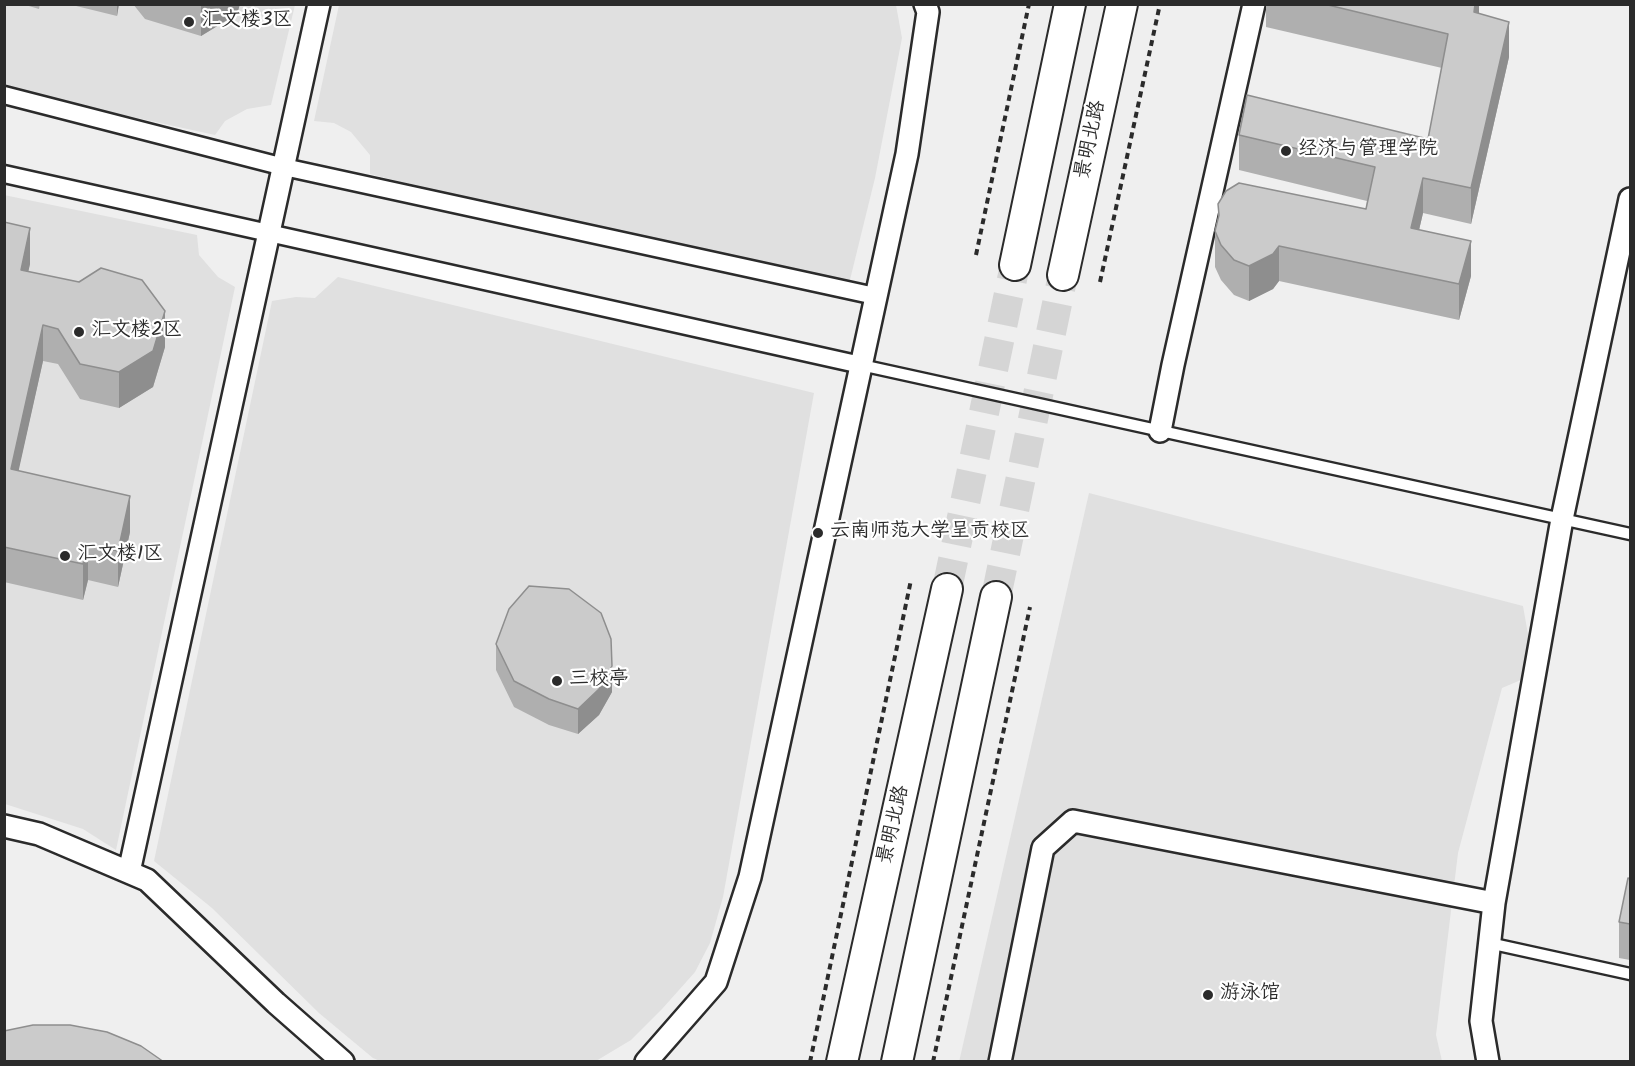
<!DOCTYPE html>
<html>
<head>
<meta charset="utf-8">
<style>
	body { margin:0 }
	#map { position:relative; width:1635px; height:1066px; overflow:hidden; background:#fff; font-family:Kalam,sans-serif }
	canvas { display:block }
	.frame { position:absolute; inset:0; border:6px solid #2b2b2b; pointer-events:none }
</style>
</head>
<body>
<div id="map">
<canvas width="1635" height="1066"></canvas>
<div class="frame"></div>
</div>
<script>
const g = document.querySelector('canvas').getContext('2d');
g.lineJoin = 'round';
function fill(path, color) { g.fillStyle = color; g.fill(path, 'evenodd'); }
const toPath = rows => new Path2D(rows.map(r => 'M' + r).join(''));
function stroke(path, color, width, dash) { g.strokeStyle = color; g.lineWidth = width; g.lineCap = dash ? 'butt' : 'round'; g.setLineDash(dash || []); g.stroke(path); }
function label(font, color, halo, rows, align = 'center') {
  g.font = font + ' Kalam,"LXGW WenKai TC",sans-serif'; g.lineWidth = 4.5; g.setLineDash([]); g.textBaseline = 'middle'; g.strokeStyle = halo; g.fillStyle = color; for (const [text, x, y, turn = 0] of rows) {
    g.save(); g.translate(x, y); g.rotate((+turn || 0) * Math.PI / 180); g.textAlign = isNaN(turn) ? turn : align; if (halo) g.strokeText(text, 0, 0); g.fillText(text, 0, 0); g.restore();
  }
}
const built = toPath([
	[5,5,1630,5,1630,1061,5,1061]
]);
const green = toPath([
	[5,5,295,5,271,105,247,109,225,121,215,135,5,89],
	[339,5,896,5,902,38,875,178,846,296,370,174,370,155,351,132,334,123,314,121],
	[4,195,197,235,199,255,218,277,235,287,116,850,83,829,5,804],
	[338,277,814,393,723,897,710,943,695,972,662,1009,631,1040,596,1061,382,1062,373,1058,319,1013,212,908,154,861,272,301,296,297,315,298],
	[1089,493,1523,606,1535,674,1502,688,1458,853,1436,1035,1442,1061,959,1062]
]);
const secondaryTunnel = toPath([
	[947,589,1015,265],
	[996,597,1063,275]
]);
const path = toPath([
	[976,255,1029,4],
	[1100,282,1160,4],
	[810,1062,911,580],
	[933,1062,1030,607]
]);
const service = toPath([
	[861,365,1630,534],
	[1489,943,1630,974]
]);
const pedestrian = toPath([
	[4,95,284,167,875,296],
	[4,174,861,365]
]);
const minor = toPath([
	[1160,431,1173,365,1254,4],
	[4,826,39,834,147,880,276,1003,343,1062],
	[129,872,319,4],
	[646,1062,716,982,750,877,907,154,928,12,925,4],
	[1000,1062,1043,848,1073,821,1494,903],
	[1488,1062,1481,1021,1494,903,1562,519,1630,199]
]);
const secondary = toPath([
	[1015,265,1070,4],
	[1063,275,1122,4],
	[842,1062,947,589],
	[897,1062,996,597]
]);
const wall = toPath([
	[22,4,40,4,39,9],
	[68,4,119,4,117,16],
	[133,4,240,4,237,14,201,36,145,19],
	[1266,4,1479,4,1479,13,1509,57,1471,224,1423,213,1419,230,1471,276,1459,320,1279,281,1273,289,1249,301,1234,295,1221,280,1215,267,1215,231,1218,218,1218,204,1366,209,1367,201,1239,170,1239,135,1428,139,1442,68,1266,27],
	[4,222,30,264,28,271,165,347,153,387,119,408,80,399,58,364,43,361,18,471,130,532,118,587,88,580,83,600,4,582],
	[496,644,612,692,599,715,578,734,549,725,514,707,496,670],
	[1630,879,1630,960,1619,958,1619,922]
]);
const shadedWall = toPath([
	[117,4,119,4,117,16],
	[201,4,240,4,237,14,201,36],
	[1475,4,1479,4,1479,20,1474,12],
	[1509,22,1509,57,1471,224,1471,188],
	[1423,178,1423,213,1411,264,1411,228],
	[30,228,30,264,21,305,21,270],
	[1471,241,1471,276,1459,320,1459,284],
	[1279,246,1279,281,1273,289,1249,301,1249,266],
	[165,311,165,347,153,387,119,408,119,372],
	[43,325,43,361,11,505,11,469],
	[130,496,130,532,118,587,118,551],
	[88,544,88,580,83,600,83,564],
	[612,666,612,692,599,715,578,734,578,709]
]);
const building = toPath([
	[1324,4,1475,4,1474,12,1509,22,1471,188,1423,178,1411,228,1471,241,1459,284,1279,246,1273,254,1249,266,1234,260,1221,245,1215,231,1219,215,1218,204,1226,191,1239,183,1366,209,1375,167,1239,135,1247,95,1428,139,1448,34,1324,4],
	[4,222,30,228,21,270,79,282,101,268,142,280,165,311,153,351,119,372,80,364,58,329,43,325,11,469,130,496,118,551,88,544,83,564,4,547,4,222],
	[529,586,569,589,601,613,611,639,612,666,599,689,578,709,549,699,514,681,496,644,509,609,529,586],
	[1628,878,1630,879,1630,924,1619,922,1628,878],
	[33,1025,70,1025,107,1032,141,1046,164,1062,4,1062,4,1031,33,1025]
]);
const markers = [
	[189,22,6,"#2b2b2b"],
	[1286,151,6,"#2b2b2b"],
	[79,332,6,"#2b2b2b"],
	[818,533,6,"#2b2b2b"],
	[65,556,6,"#2b2b2b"],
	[557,681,6,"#2b2b2b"],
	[1208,995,6,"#2b2b2b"]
];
const poiNames = [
	["汇文楼3区",201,22],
	["经济与管理学院",1298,151],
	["汇文楼2区",91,332],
	["云南师范大学呈贡校区",830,533],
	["汇文楼1区",77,556],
	["三校亭",569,681],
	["游泳馆",1220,995]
];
const streetNames = [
	["景明北路",1092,140,-78],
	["景明北路",895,825,-77]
];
fill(built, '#efefef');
fill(green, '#e0e0e0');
stroke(secondaryTunnel, '#d5d5d5', 30, [30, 15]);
stroke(service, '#2b2b2b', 15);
stroke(pedestrian, '#2b2b2b', 21);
stroke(minor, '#2b2b2b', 26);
stroke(secondary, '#2b2b2b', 34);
stroke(path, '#2b2b2b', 4, [6, 4.5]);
stroke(service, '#fff', 10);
stroke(pedestrian, '#fff', 16);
stroke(minor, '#fff', 21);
stroke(secondary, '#fff', 30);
fill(wall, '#afafaf');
fill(shadedWall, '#8e8e8e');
fill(building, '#cbcbcb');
stroke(building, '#8e8e8e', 1.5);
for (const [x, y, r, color] of markers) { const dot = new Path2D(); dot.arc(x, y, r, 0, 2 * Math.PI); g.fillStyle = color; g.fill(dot); stroke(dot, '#fff', 2); }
label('20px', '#2b2b2b', '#fff', poiNames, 'left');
label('20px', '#2b2b2b', '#fff', streetNames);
</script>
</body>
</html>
